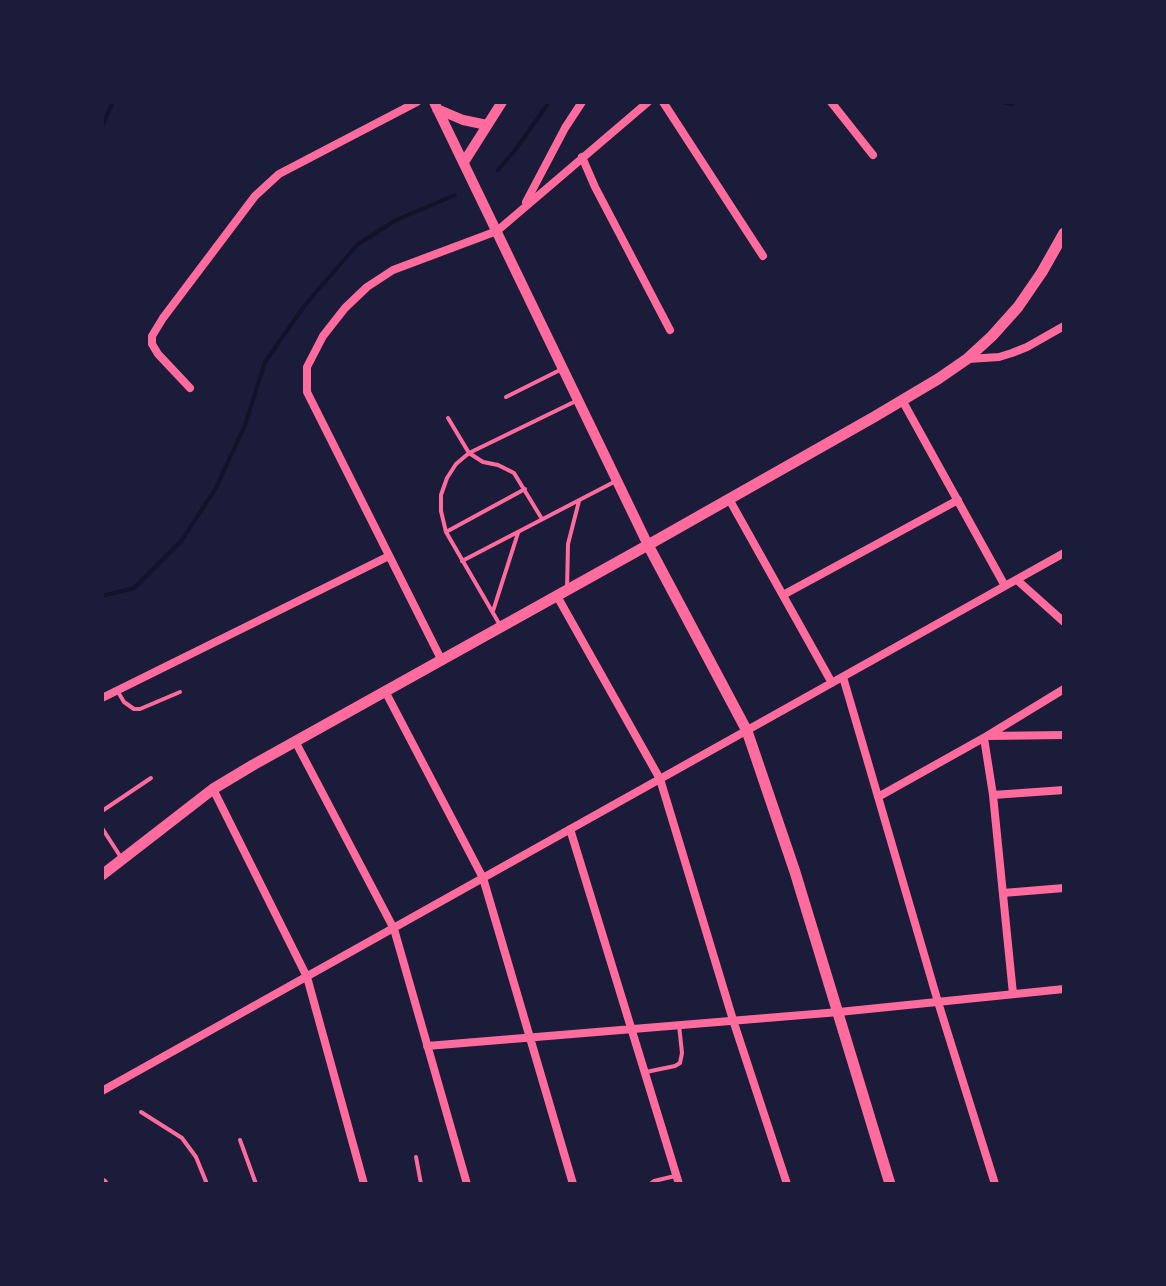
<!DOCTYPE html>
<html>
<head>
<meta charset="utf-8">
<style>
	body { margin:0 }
	#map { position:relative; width:1166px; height:1286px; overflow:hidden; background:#1b1b3a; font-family:"DM Sans",sans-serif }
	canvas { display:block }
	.frame { position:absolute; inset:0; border:104px solid #1b1b3a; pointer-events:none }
</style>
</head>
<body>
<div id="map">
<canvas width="1166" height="1286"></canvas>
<div class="frame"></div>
</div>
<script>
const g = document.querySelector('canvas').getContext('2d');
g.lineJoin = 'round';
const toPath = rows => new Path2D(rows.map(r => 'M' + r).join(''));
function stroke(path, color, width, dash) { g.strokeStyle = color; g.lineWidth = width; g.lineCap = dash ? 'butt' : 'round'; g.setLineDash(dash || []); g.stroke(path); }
const stream = toPath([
	[1002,102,1012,104,1015,102],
	[102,126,113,102],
	[498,170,516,149,549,102],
	[102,596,134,588,182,540,216,488,245,425,265,362,305,305,357,245,396,220,455,195]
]);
const service = toPath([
	[506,397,560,370],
	[448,418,469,453,483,462,498,465,514,473,542,519],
	[446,532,525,489],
	[462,561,614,482],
	[567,589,568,544,579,501],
	[493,611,518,533],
	[500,625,446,532,441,511,441,495,447,478,456,464,469,453,576,401],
	[118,692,124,702,134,709,140,709,180,692],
	[102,811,151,778],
	[102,828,122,859],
	[646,1072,675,1066,680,1063,682,1053,679,1025],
	[141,1112,182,1138,196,1157,207,1184],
	[240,1140,256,1184],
	[416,1157,421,1184],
	[650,1184,654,1181,675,1176]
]);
const minor = toPath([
	[663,102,763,256],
	[831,102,873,155],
	[582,157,595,187,670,330],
	[526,202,565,128,582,102],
	[968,359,999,357,1012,353,1027,347,1064,326],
	[190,388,158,354,152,344,152,336,163,318,255,196,279,174,417,102],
	[902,400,1005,586],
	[729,499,832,683],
	[1017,580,1064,622],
	[783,595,958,500],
	[557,596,660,779,733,1020,787,1184],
	[442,661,307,392,307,367,323,336,345,308,367,287,393,270,497,231,648,102],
	[843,677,938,1002,995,1184],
	[385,691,483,878,573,1184],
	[102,698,389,556],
	[988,736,1064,735],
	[984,738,993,795,1013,994],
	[295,741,394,929,467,1184],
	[213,789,307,977,364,1184],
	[993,795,1064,790],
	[878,797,987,736,1064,689],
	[570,829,679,1184],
	[1003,893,1064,888],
	[427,1046,839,1012,1064,989],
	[102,1091,1064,553]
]);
const tertiary = toPath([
	[434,102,648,545],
	[437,109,463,120,487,125],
	[464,162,502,102]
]);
const secondary = toPath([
	[648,545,747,731,795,872,890,1184],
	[102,875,213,789,253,765,648,545,874,417,938,379,967,359,992,336,1018,307,1042,272,1064,233],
	[102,1183,103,1184]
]);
stroke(stream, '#12122b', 4);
stroke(service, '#ff6b9d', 4);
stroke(minor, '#ff6b9d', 8);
stroke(tertiary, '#ff6b9d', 10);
stroke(secondary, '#ff6b9d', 11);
</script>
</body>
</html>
